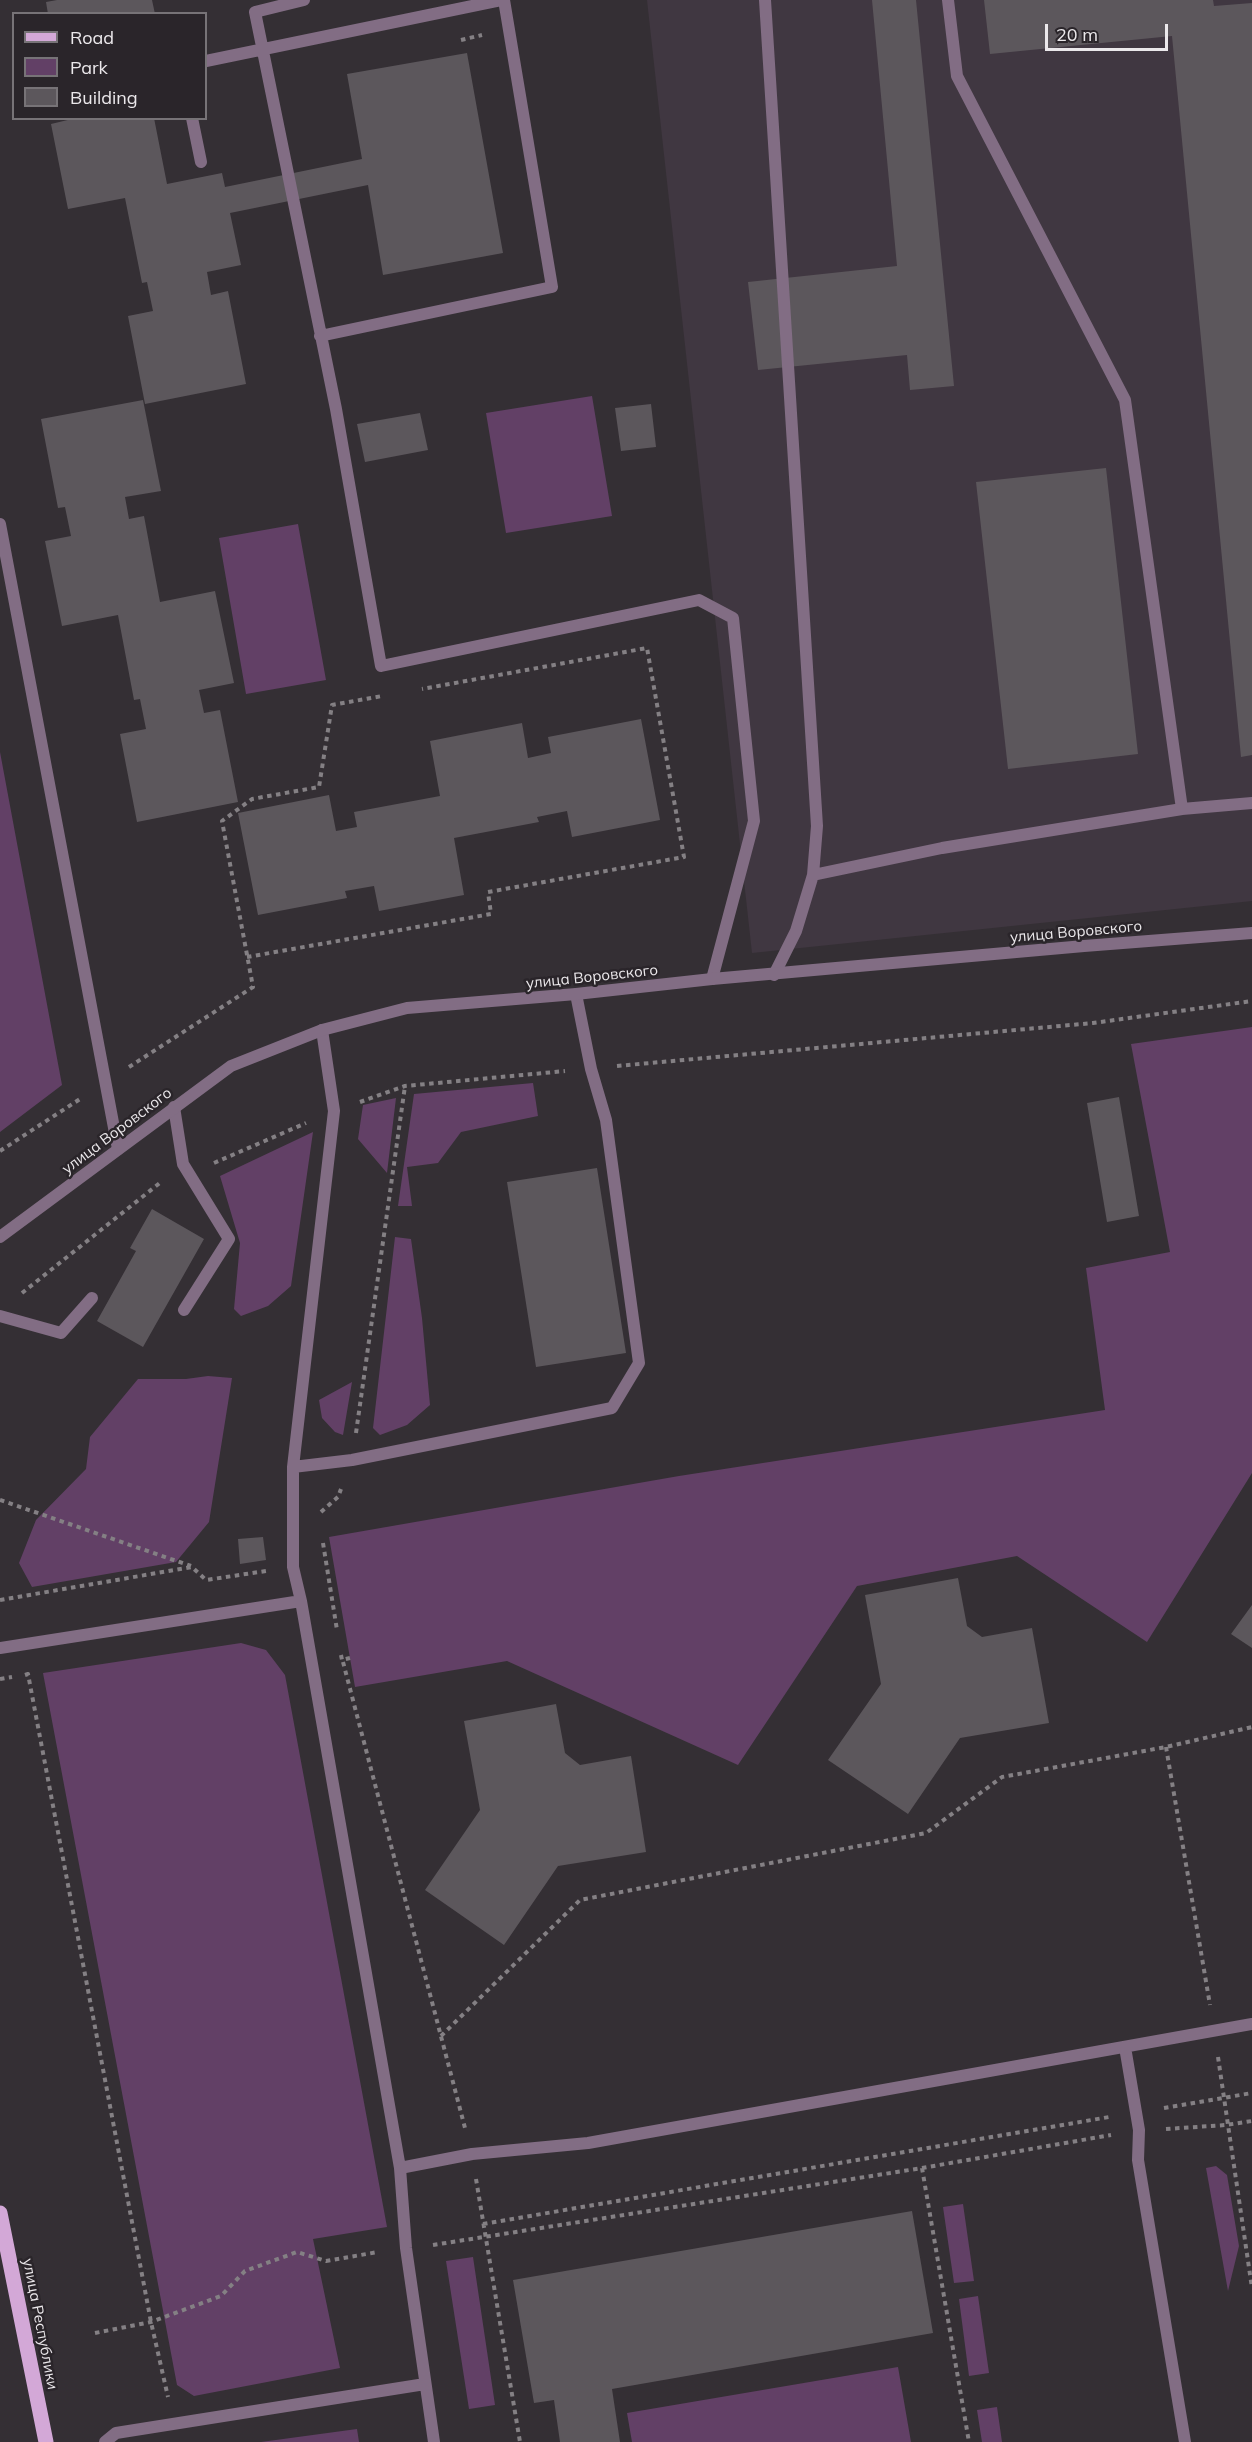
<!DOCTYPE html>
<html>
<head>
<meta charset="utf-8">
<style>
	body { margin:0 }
	#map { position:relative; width:1252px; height:2442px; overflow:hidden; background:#342f34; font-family:Mulish,sans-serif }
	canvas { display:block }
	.legend { position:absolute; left:12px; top:12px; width:195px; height:108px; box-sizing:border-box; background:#2a252a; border:2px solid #777377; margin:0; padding:8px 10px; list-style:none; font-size:18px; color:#ebe8eb }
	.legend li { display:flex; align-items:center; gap:12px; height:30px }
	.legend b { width:30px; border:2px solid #777377 }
	.scale { position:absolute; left:1045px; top:24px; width:123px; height:27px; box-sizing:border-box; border:3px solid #ebe8eb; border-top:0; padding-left:8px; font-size:18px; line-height:21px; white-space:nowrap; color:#ebe8eb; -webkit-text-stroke:4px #2a252a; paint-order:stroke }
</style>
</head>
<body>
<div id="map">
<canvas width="1252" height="2442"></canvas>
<ul class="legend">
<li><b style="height:8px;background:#d3a8d7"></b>Road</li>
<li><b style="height:16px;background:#624066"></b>Park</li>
<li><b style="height:16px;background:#5c575c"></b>Building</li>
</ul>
<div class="scale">20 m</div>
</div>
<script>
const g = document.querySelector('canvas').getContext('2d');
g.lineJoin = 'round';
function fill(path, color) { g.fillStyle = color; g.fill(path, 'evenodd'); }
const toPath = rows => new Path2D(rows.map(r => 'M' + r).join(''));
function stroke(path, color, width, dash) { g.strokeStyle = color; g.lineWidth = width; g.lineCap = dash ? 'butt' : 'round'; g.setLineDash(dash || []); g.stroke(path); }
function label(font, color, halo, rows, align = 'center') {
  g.font = font + ' Mulish,sans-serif'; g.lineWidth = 5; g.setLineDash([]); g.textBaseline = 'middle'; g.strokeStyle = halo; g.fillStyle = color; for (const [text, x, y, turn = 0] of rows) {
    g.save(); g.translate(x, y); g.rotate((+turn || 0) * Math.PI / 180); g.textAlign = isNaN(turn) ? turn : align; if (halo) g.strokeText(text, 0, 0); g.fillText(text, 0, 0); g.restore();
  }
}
const built = toPath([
	[647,0,1252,0,1252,901,752,953]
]);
const green = toPath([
	[592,396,612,516,506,533,486,413],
	[298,524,326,680,246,694,219,538],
	[0,752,62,1085,0,1132],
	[1252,1027,1252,1473,1147,1642,1017,1556,857,1586,738,1765,507,1661,355,1687,329,1537,679,1476,1105,1410,1086,1268,1170,1252,1131,1044],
	[533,1083,538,1116,461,1132,438,1163,407,1167,412,1206,398,1206,414,1094],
	[396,1098,387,1173,358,1139,363,1105],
	[313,1132,291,1286,268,1306,241,1316,234,1309,240,1243,220,1176],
	[395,1237,411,1239,422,1318,430,1405,407,1425,380,1435,373,1428],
	[208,1376,232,1378,209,1522,176,1562,32,1587,19,1563,36,1520,86,1469,90,1437,138,1379,186,1379],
	[352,1382,343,1435,335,1432,322,1418,319,1400],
	[241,1643,266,1650,285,1675,387,2227,313,2239,340,2368,194,2396,177,2385,43,1673],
	[1216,2166,1227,2175,1239,2246,1228,2291,1206,2168],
	[963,2204,974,2281,954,2283,943,2207],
	[473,2257,495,2405,469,2409,446,2261],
	[978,2296,989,2373,969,2376,959,2299],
	[898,2367,911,2442,632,2442,627,2413],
	[997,2407,1002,2442,982,2442,977,2410],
	[357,2429,359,2442,261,2442]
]);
const building = toPath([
	[57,0,152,0,155,14,48,14,46,2],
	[872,0,916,0,954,386,910,390,907,355,758,370,748,282,897,266],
	[984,0,1213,0,1214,6,1252,3,1252,755,1241,757,1172,36,990,54],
	[467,53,503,253,383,275,368,185,230,213,241,265,207,272,211,295,228,291,246,384,145,404,128,316,153,311,147,282,142,283,125,198,68,209,51,124,76,118,154,118,167,184,222,173,225,187,362,159,347,74],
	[143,400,161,491,125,497,129,519,144,516,160,602,215,591,234,683,199,690,204,713,220,710,238,802,137,822,120,734,146,729,140,699,134,700,118,615,62,626,45,541,71,536,65,507,58,508,41,419],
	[651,404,656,447,621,451,615,408],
	[420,413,428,450,365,462,357,424],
	[1106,468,1138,754,1008,769,976,482],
	[641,719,660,820,572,837,567,811,537,817,539,822,454,838,464,895,379,911,374,886,345,891,347,898,258,915,238,813,329,795,336,831,357,827,354,812,440,796,430,741,522,723,528,758,551,753,548,737],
	[1119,1097,1139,1216,1107,1222,1087,1103],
	[597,1168,626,1353,536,1367,507,1182],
	[152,1209,204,1239,143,1347,97,1321,136,1251,130,1248],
	[263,1537,266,1560,240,1564,238,1539],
	[958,1578,967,1626,982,1637,1032,1628,1049,1723,960,1738,908,1814,828,1760,881,1684,865,1595],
	[1252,1605,1252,1648,1231,1634],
	[556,1704,565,1753,580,1765,631,1756,646,1852,558,1866,504,1945,425,1890,480,1810,464,1721],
	[912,2211,933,2333,612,2389,620,2442,560,2442,554,2400,534,2403,513,2280]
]);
const path = toPath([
	[461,40,482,35],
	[247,957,491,914,488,892,684,857,647,648,422,689],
	[617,1066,1093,1023,1252,1001],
	[129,1067,253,987,222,821,252,799,319,787,332,705,382,696],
	[360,1102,405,1086,565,1071],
	[0,1151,80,1099],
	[214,1163,306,1123],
	[22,1293,161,1182],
	[356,1433,405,1086],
	[0,1500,191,1566],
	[321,1512,338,1497,341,1489],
	[323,1543,337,1630],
	[0,1600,192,1567,206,1580,266,1571],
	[341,1655,342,1660,350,1658],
	[343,1662,465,2128],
	[25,1675,28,1674,151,2322,168,2397],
	[0,1679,12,1677],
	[1166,1747,1210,2005],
	[441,2036,580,1900,926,1833,1002,1777,1166,1747,1252,1727],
	[1218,2057,1252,2288],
	[1164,2108,1252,2093],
	[1166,2129,1226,2125,1252,2121],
	[922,2168,1111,2135],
	[476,2179,520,2442],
	[483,2224,1109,2117],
	[433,2245,922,2168,969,2442],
	[95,2333,151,2322,221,2296,245,2271,297,2252,326,2261,378,2252]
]);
const lane = toPath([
	[304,0,255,12,336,409,381,666,699,600,733,618,754,821,712,979],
	[765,0,817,826,813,875],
	[948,0,957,76,1125,400,1182,809],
	[206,61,501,0],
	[192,118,201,162],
	[320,336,552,287,504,0],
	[0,524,118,1149],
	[774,975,796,931,813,875,942,848,1182,809,1252,803],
	[322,1030,334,1111,293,1467,293,1567,301,1601,400,2168,406,2248,434,2442],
	[174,1107,183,1164,229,1239,184,1310],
	[0,1316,61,1333,92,1298],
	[293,1467,352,1460,612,1408,639,1363,606,1120,591,1069,576,994],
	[0,1648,301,1601],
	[1125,2047,1139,2130,1138,2160,1185,2442],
	[400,2168,472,2154,588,2143,1252,2024],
	[105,2442,116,2433,425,2384]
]);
const street = toPath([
	[0,1237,231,1066,322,1030,407,1008,576,994,712,979,1084,946,1252,933]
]);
const primary = toPath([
	[0,2213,46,2442]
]);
const streetNames = [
	["улица Воровского",1076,932,-5],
	["улица Воровского",592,977,-6],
	["улица Воровского",117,1131,-37],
	["улица Республики",40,2324,79]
];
fill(built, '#403741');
fill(green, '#624066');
fill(building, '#5c575c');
stroke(path, '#848084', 4, [4.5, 4.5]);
stroke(lane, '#826d84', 12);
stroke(street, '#826d84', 12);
stroke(primary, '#d3a8d7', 15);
label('15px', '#ebe8eb', '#2a252a', streetNames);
</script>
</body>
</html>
